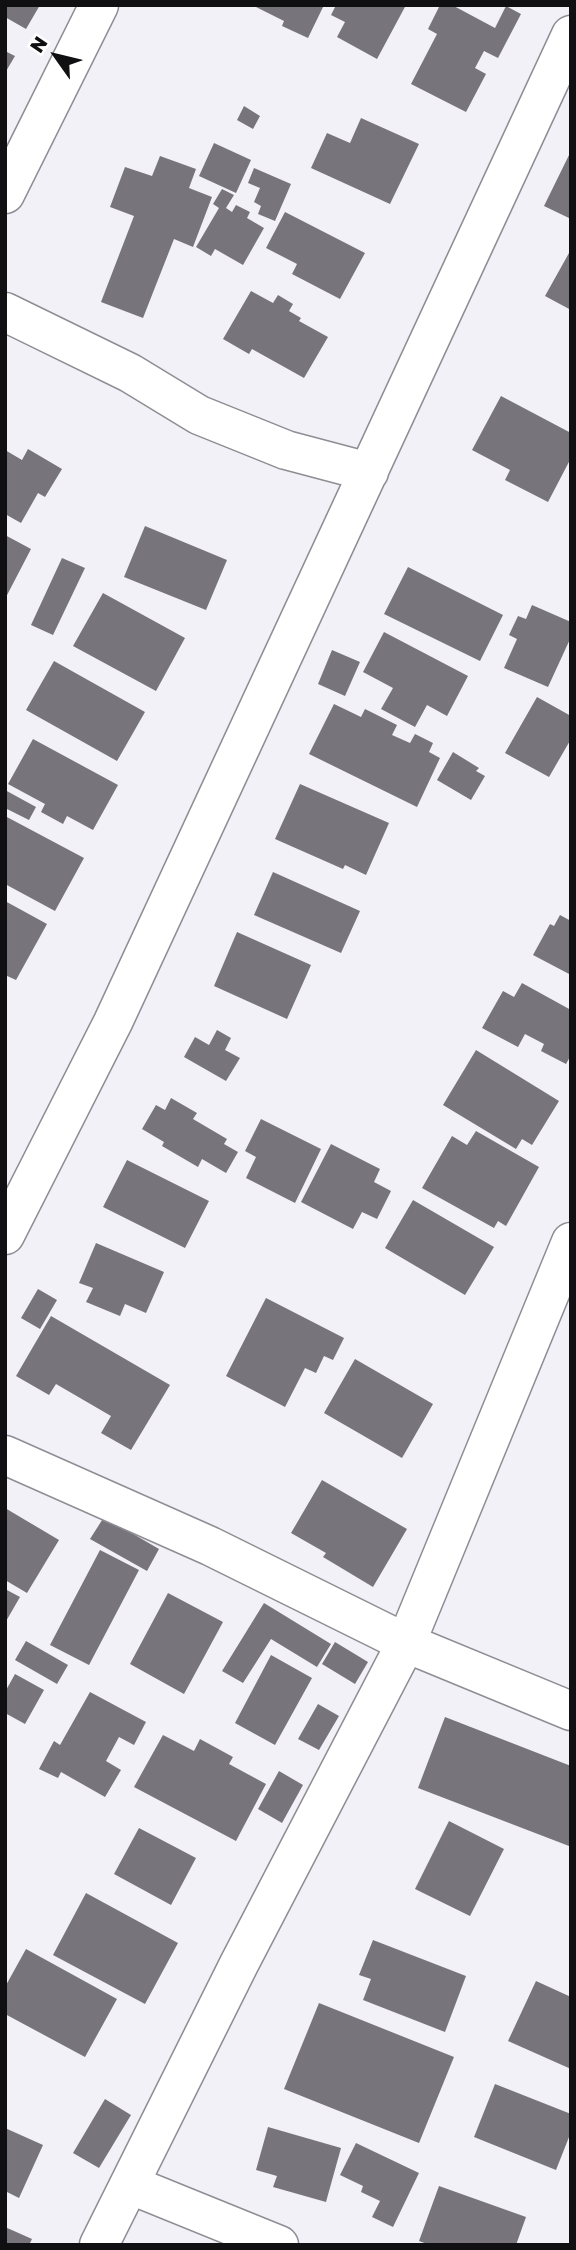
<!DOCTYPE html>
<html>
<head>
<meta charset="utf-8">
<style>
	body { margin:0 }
	#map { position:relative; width:576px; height:2250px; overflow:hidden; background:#f2f1f7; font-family:"Golos Text",sans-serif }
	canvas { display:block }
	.frame { position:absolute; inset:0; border:7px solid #100f11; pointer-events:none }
	.north { position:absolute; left:21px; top:21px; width:70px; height:70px; -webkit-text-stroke:5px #fff; paint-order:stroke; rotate:304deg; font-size:19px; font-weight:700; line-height:28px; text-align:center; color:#100f11 }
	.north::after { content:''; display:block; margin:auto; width:24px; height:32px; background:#100f11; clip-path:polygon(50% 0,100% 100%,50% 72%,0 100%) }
</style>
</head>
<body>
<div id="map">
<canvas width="576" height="2250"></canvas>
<div class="frame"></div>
<div class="north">N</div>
</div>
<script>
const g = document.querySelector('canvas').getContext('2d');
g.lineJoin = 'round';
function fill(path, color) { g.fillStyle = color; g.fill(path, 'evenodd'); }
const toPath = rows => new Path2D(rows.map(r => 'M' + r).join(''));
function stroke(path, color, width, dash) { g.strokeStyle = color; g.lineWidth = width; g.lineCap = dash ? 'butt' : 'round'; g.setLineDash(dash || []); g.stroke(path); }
const building = toPath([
	[5,5,40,5,26,29,5,17],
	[252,5,324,5,308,38,282,26,284,21],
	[336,5,406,5,377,59,337,37,345,22,331,15],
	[440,5,452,5,495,28,506,6,521,14,498,58,484,51,475,68,486,74,466,112,411,84,437,34,428,29],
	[5,51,15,56,5,73],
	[244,106,260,116,253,129,237,120],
	[361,118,419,144,390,204,311,168,327,133,350,143],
	[214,143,251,160,236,193,199,176],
	[571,151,571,219,544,206],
	[160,156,196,169,189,188,212,197,193,247,174,239,143,318,101,302,134,216,110,207,125,167,152,176],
	[254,168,291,184,275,221,258,214,261,206,254,202,260,188,248,183],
	[222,189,234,195,226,208,232,212,236,205,250,212,247,218,264,228,243,265,215,249,211,256,196,247,219,208,213,204],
	[285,212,365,253,340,299,292,274,297,264,266,248],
	[569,253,571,254,571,310,545,296],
	[251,291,273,303,278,295,293,304,289,311,301,318,299,321,328,337,304,378,252,349,249,354,223,339],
	[501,396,571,433,571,458,548,502,505,480,510,470,472,450],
	[28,449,62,469,45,497,38,493,21,523,5,514,5,450,22,460],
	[145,526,227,560,206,610,124,577],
	[5,535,31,549,5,599],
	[62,558,85,568,53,635,31,625],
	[408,567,503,615,480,661,384,614],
	[103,593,185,638,156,691,73,646],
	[532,605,571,622,571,637,548,687,504,668,517,639,509,635,518,616,526,619],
	[384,632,468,676,447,716,427,705,415,727,381,709,393,688,363,672],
	[332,650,360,662,345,696,318,684],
	[54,661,145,712,117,761,26,710],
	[537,697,571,716,571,739,549,777,505,753],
	[334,704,361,717,365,709,397,725,392,735,410,743,415,734,433,743,429,752,440,758,417,807,309,754],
	[33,739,118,785,93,830,67,816,63,824,41,812,45,804,8,784],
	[453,752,479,768,476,771,485,776,471,800,437,780],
	[300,784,389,823,366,875,345,865,343,869,275,839],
	[5,790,36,807,29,820,5,808],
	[5,816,84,858,55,911,5,884],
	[273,872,360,911,341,953,254,915],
	[5,901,47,924,16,980,5,975],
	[560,915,571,921,571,975,533,955,550,924,554,926],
	[237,932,311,965,287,1019,214,986],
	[522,983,571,1010,571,1055,566,1064,541,1051,544,1044,525,1034,518,1047,482,1028,503,991,514,997],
	[217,1030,231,1038,225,1050,240,1058,226,1081,184,1057,195,1037,209,1045],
	[476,1050,559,1101,532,1145,522,1139,516,1149,443,1105],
	[171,1098,197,1113,193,1119,227,1139,224,1144,238,1152,226,1173,202,1159,198,1167,162,1146,164,1142,142,1129,156,1105,165,1110],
	[261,1119,321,1149,295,1203,246,1178,256,1157,245,1151],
	[476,1131,539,1167,506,1226,498,1221,494,1228,422,1188,452,1136,467,1145],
	[331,1144,380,1169,374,1182,391,1191,377,1219,362,1212,353,1229,301,1202],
	[127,1160,209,1201,185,1248,103,1207],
	[413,1200,494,1247,465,1295,385,1248],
	[96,1243,164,1272,146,1313,125,1304,120,1316,86,1302,93,1288,79,1283],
	[38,1289,57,1300,40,1329,21,1318],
	[266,1298,344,1338,333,1360,324,1356,316,1373,305,1368,285,1407,226,1376],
	[51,1316,170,1385,131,1450,101,1433,111,1416,56,1384,49,1395,16,1376],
	[355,1359,433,1404,402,1458,324,1413],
	[322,1480,407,1529,373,1587,323,1557,326,1553,291,1533],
	[5,1508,59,1540,27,1593,5,1580],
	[104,1517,159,1549,147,1571,90,1539],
	[100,1550,139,1570,89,1665,50,1645],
	[5,1589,20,1597,5,1623],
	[168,1593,223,1622,184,1694,130,1664],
	[264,1603,331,1644,317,1667,271,1639,243,1683,222,1671],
	[26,1641,68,1665,57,1684,15,1660],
	[335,1642,368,1662,355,1684,322,1664],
	[271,1655,312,1678,275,1745,235,1723],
	[15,1674,44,1690,25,1724,5,1713,5,1692],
	[90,1692,146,1722,134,1745,119,1737,106,1761,121,1770,105,1797,61,1772,58,1778,39,1769,54,1741,60,1745],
	[318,1704,339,1716,319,1750,298,1739],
	[445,1717,571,1766,569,1846,418,1788],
	[163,1735,194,1751,200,1739,233,1757,229,1764,266,1784,236,1841,134,1787],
	[279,1771,303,1785,282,1823,258,1809],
	[449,1821,504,1849,470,1916,415,1889],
	[139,1828,196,1858,171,1905,114,1874],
	[86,1893,178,1943,145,2004,53,1955],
	[373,1940,466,1976,445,2032,363,2000,371,1979,359,1975],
	[26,1949,117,1999,85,2057,5,2014,5,1987],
	[536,1981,571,1997,571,2069,508,2041],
	[319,2003,454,2057,419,2143,284,2089],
	[495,2084,571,2114,571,2132,556,2170,474,2137],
	[105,2099,131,2115,99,2168,73,2153],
	[268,2127,341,2148,326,2202,273,2187,277,2176,256,2170],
	[5,2128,43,2145,19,2198,5,2191],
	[356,2143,419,2173,393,2227,372,2217,380,2201,361,2192,363,2186,340,2175],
	[439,2186,526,2217,516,2245,430,2245,419,2241],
	[5,2227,32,2239,29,2245,5,2245]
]);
const street = toPath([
	[5,194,99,5],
	[5,312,130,373,199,415,286,450,369,472],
	[5,1235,113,1022,571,35],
	[5,1455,210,1546,406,1643,571,1711],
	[131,2185,279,2245],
	[99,2245,239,1964,406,1643,571,1242]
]);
fill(building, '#77757b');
stroke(street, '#8f8d93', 41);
stroke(street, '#fff', 38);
</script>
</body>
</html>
